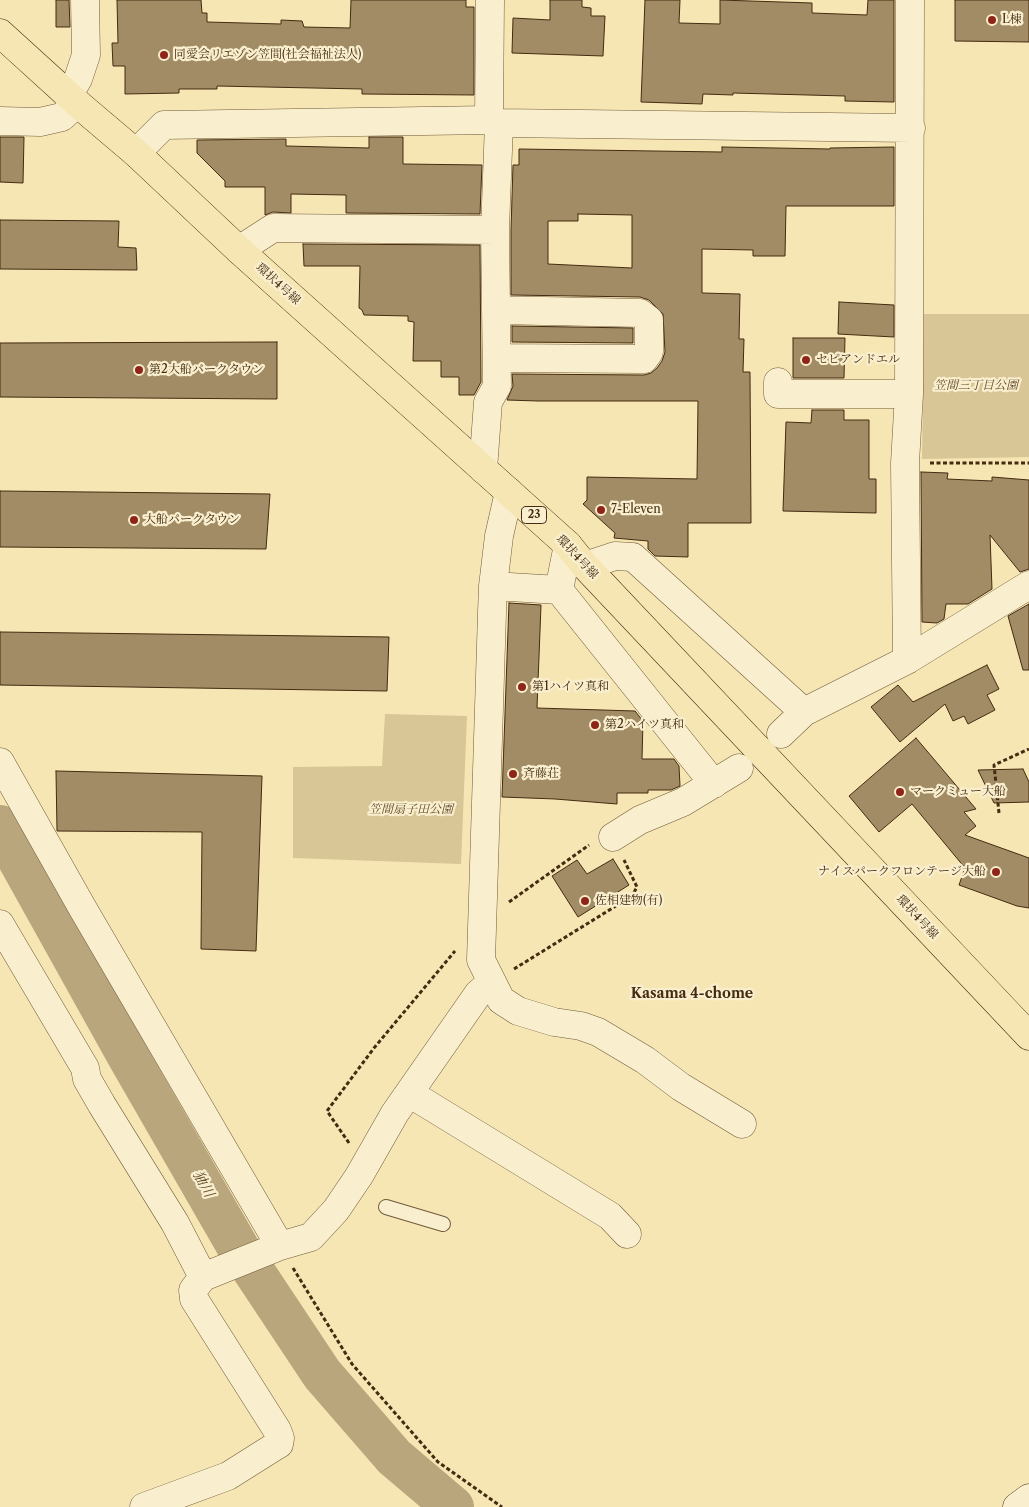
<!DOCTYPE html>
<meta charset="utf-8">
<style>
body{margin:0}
canvas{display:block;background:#f6e6b3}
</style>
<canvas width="1029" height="1507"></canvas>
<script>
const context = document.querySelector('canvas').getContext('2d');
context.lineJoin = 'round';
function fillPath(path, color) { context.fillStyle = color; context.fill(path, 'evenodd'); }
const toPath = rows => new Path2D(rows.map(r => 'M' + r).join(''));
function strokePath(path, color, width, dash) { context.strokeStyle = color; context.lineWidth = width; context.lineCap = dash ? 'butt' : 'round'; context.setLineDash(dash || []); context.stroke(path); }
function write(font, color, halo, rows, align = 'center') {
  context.font = font + ' "Libre Caslon Text","Noto Serif JP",serif'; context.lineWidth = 4.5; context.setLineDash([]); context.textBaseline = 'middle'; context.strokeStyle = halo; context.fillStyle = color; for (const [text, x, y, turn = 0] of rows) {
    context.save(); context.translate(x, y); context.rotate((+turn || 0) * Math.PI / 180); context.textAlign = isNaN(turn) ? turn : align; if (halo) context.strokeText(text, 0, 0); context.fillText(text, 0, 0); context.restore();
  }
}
fillPath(toPath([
 [924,314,1029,314,1029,457,922,459],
 [385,714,467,716,461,864,293,858,293,767,382,766]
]), '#d8c697');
strokePath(toPath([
 [0,826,128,1056,239,1249,322,1374,394,1457,453,1507]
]), '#b9a67c', 42);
const building = toPath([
 [56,0,69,0,70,27,56,27,56,0],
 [117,0,201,0,202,13,207,13,207,22,281,24,281,20,302,21,304,27,350,28,351,0,466,0,466,7,474,7,474,95,362,94,362,89,217,86,217,89,179,89,179,93,125,94,125,66,113,66,112,43,118,43,117,0],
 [550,0,582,0,582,7,591,8,591,16,605,16,603,56,512,53,513,18,550,20,550,0],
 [645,0,680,0,679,23,720,24,720,0,812,3,812,13,867,15,868,0,894,0,894,102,845,101,845,96,733,93,733,95,703,94,702,104,641,102,645,0],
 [955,0,1029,0,1029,42,955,41,955,0],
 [0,137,24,137,23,183,0,182,0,137],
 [369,137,403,137,403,164,482,165,480,214,346,213,346,195,291,194,291,213,273,212,265,215,265,187,225,187,225,181,197,153,197,140,286,139,286,146,369,148,369,137],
 [722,147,830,149,830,148,894,147,894,206,786,206,785,256,753,256,753,250,702,249,702,293,740,294,739,339,744,339,743,372,750,372,751,523,688,523,688,557,655,556,648,549,648,541,614,538,615,533,583,504,587,500,587,477,697,479,698,401,538,401,507,400,513,386,512,374,644,375,651,373,657,368,662,361,665,352,663,314,649,300,640,297,511,295,511,230,513,165,519,165,519,149,722,152,722,147],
 [578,214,632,215,632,268,548,264,548,221,578,221,578,214],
 [0,220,119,221,118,247,136,248,137,270,0,269,0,220],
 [303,244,480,245,481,382,474,395,459,395,459,377,441,377,441,361,413,361,414,322,408,321,408,316,364,315,362,310,359,308,360,266,304,266,303,244],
 [839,302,894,305,894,337,838,334,839,302],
 [512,326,633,328,633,343,512,342,512,326],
 [793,338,845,338,844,378,793,378,793,338],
 [277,342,277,399,0,397,0,343,277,342],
 [812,410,844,410,844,420,869,420,869,479,876,479,876,513,783,511,786,422,811,423,812,410],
 [921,472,948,473,947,479,992,481,992,477,1029,480,1029,569,1020,572,990,535,992,589,968,604,946,604,944,619,937,623,922,622,921,472],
 [0,491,270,494,266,549,0,547,0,491],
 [509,603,541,605,537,708,635,711,643,721,642,759,674,759,679,766,680,786,671,790,648,790,648,793,617,793,617,804,555,799,502,797,509,603],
 [1029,604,1029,670,1023,670,1008,616,1029,604],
 [0,632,389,637,387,691,0,685,0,632],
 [987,665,999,689,987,695,995,710,968,724,964,716,953,721,945,704,900,742,871,707,898,685,913,702,987,665],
 [916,738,976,809,964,812,976,826,965,835,1029,858,1029,908,1017,906,959,885,965,868,912,804,879,832,849,796,916,738],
 [1023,769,1029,782,1029,802,994,803,978,770,1023,769],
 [56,771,262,776,256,951,201,949,202,832,57,831,56,771],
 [613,859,629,885,578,917,552,876,577,860,587,874,613,859]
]);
fillPath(building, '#a18c65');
strokePath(building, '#442b11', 1);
const lane = toPath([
 [386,1207,443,1224]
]);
const street = toPath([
 [68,96,78,79,86,55,85,0],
 [489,120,490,0],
 [0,121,40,122,62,117,77,103],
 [136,153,164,125,489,120,499,123,911,128],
 [239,250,273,228,495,230],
 [496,310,640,313,649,320,649,352,644,359,497,358],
 [778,382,778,394,909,394],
 [483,469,488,402,497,386,495,230,499,123],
 [568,545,559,590,714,784],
 [585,566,615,556,633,557,804,712],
 [493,586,559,590],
 [907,660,905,463,909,394,910,0],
 [781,734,804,712,907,660,1029,585],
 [0,762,83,909,280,1246],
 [613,837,640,820,683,802,739,768],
 [0,924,85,1068,87,1079,102,1105,175,1223,203,1277],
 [492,982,501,1000,518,1011,554,1022,581,1026,598,1032,645,1060,681,1087,742,1124],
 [409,1093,610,1216,627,1234],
 [144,1507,228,1476,274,1447,279,1444,280,1438,277,1430,194,1299,193,1290,203,1277,280,1246,311,1237,336,1210,359,1176,395,1113,478,994,492,982,481,960,492,613,493,586,499,536,509,492]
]);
const secondary = toPath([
 [1017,1507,1029,1498]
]);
const primary = toPath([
 [0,33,77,103,136,153,239,250,568,545,585,566,1029,1036]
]);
strokePath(lane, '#705a3a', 16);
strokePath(street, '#705a3a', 29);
strokePath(secondary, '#442b11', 29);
strokePath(primary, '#442b11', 29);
strokePath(toPath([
 [930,463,1029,463],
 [999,813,994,765,1029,749],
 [509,902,589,845],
 [514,969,632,896,637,887,624,860],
 [349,1143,327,1111,374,1048,455,951],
 [293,1268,352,1364,438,1462,502,1507]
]), '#442b11', 3, [4, 2.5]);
strokePath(lane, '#f9efce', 14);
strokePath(street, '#f9efce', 28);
strokePath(secondary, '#f9efce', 28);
strokePath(primary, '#f6e6b3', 28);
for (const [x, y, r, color] of [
 [992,20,5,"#8f2418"],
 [164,55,5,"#8f2418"],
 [806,360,5,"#8f2418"],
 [139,370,5,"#8f2418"],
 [601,510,5,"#8f2418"],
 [134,520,5,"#8f2418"],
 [522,687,5,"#8f2418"],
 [595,725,5,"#8f2418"],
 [513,774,5,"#8f2418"],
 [900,792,5,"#8f2418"],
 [996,872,5,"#8f2418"],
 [585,901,5,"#8f2418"]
]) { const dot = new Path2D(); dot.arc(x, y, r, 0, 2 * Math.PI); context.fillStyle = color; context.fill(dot); strokePath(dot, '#f9efce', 2); }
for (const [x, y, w] of [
 [534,515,25]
]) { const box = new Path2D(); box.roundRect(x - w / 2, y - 8.5, w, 17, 4); context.fillStyle = '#f9efce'; context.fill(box); strokePath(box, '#442b11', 1); }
write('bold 11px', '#442b11', null, [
 ["23",534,515]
]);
write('12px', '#442b11', '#f9efce', [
 ["L棟",1002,20],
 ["同愛会リエゾン笠間(社会福祉法人)",174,55],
 ["セピアンドエル",816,360],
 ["第2大船パークタウン",149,370],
 ["7-Eleven",611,510],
 ["大船パークタウン",144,520],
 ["第1ハイツ真和",532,687],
 ["第2ハイツ真和",605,725],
 ["斉藤荘",523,774],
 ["マークミュー大船",910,792],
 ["ナイスパークフロンテージ大船",986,872,"right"],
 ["佐相建物(有)",595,901]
], 'left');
write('12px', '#442b11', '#f9efce', [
 ["環状4号線",278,284,42],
 ["環状4号線",577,557,47],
 ["環状4号線",917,917,47]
]);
write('italic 12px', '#624a2c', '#f9efce', [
 ["笠間三丁目公園",976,386],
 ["笠間扇子田公園",411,810]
]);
write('bold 14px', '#442b11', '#f9efce', [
 ["Kasama 4-chome",692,994]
]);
write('italic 14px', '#675031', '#f9efce', [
 ["㹨川",203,1184,61]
]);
</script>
